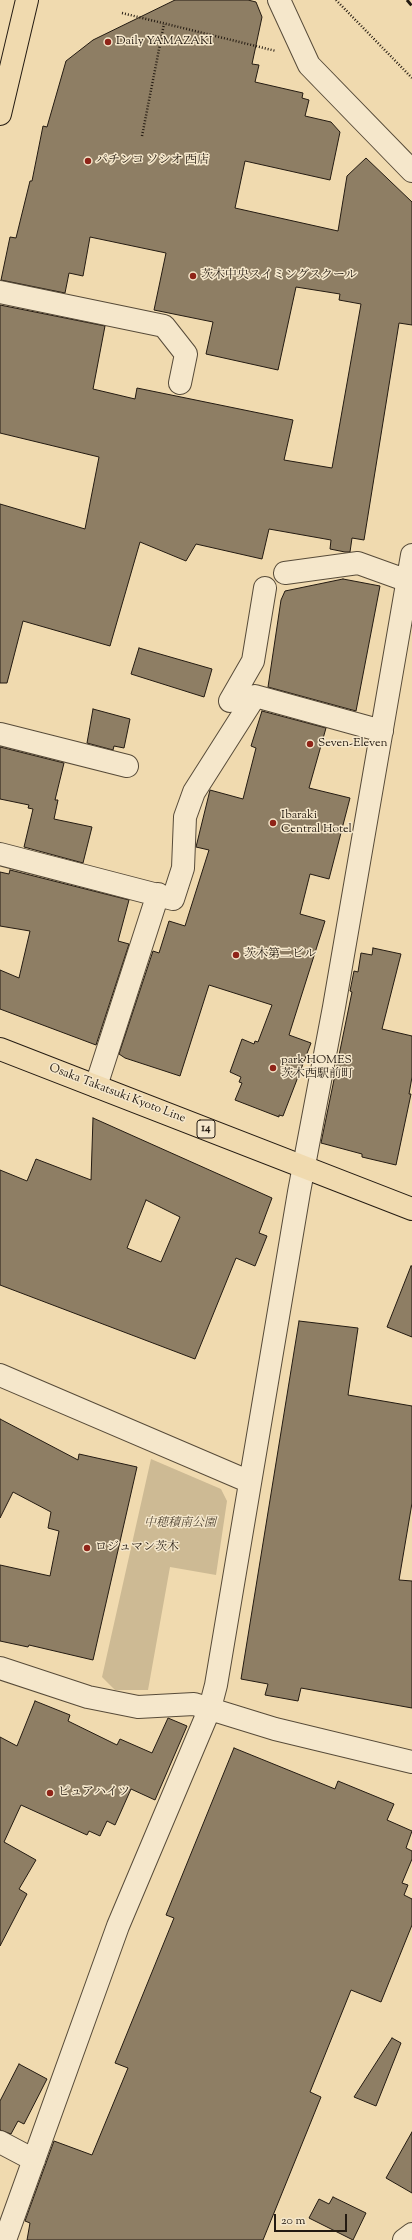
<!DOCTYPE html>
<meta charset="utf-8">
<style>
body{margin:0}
#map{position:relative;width:412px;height:2240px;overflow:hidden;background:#f0daaf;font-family:"Sorts Mill Goudy",serif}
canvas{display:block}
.scale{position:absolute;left:274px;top:2214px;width:73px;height:18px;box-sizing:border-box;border:2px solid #241b12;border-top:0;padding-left:5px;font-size:12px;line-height:14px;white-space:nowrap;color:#241b12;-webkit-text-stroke:3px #f5e7cb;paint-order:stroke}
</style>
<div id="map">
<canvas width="412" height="2240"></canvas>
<div class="scale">20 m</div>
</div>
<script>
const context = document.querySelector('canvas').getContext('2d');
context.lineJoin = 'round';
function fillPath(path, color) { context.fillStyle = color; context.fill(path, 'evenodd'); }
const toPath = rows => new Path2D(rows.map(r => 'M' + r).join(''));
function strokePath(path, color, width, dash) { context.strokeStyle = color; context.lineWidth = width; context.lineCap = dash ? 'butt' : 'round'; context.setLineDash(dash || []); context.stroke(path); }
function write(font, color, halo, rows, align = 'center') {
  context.font = font + ' "Sorts Mill Goudy","Noto Serif JP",serif'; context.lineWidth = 3; context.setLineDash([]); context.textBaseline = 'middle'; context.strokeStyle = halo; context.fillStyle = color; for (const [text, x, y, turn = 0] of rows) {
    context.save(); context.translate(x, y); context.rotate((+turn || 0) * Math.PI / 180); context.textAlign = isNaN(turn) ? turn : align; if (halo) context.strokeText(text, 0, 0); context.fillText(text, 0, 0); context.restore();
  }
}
fillPath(toPath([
 [151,1459,221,1489,227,1501,216,1575,170,1567,148,1690,115,1690,102,1677]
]), '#cdba94');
const building = toPath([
 [175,0,248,0,256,2,262,17,252,64,259,65,255,82,303,93,302,98,309,100,305,116,331,122,340,132,330,180,245,161,235,208,338,231,347,176,366,158,412,202,412,325,399,323,364,540,352,538,350,552,345,552,330,549,331,540,269,529,262,559,196,544,186,561,140,542,110,646,23,621,7,683,0,683,0,504,85,529,99,457,0,433,0,305,105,326,93,389,135,399,137,388,293,420,284,460,332,468,361,304,339,300,340,294,296,287,278,370,206,354,213,322,154,310,166,253,90,237,83,276,69,273,65,293,1,280,10,237,16,238,30,181,32,181,43,126,47,127,66,61,93,40,175,0],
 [343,579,380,586,356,711,268,687,281,600,285,591,343,579],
 [139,648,212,669,204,697,131,674,139,648],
 [93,709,130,719,124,748,114,746,113,750,87,743,93,709],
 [262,711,326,728,309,788,350,798,329,879,310,874,300,914,325,921,289,1035,311,1043,283,1116,279,1115,279,1117,235,1100,242,1083,239,1082,241,1077,230,1072,242,1039,254,1044,255,1041,258,1042,272,1005,209,985,180,1076,125,1058,119,1054,153,951,159,953,169,921,185,926,209,850,196,847,210,790,243,799,256,748,251,746,262,711],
 [0,747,64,763,55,800,58,800,54,819,92,827,83,863,24,847,33,809,28,808,29,805,0,799,0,747],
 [10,870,129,900,118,941,129,944,96,1045,0,1009,0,970,19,978,30,931,0,926,0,872,9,874,10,870],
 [373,948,401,954,382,1029,412,1036,412,1077,409,1094,411,1094,396,1165,362,1157,362,1154,321,1143,352,992,350,991,354,971,358,972,361,953,372,955,373,948],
 [93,1118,272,1198,259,1233,267,1236,255,1266,236,1258,195,1359,0,1285,0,1170,27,1181,36,1159,91,1180,93,1118],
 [146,1200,180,1217,161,1262,127,1248,146,1200],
 [411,1266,412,1266,412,1337,387,1327,411,1266],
 [299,1321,358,1328,348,1395,412,1406,412,1503,399,1580,412,1581,412,1708,301,1688,298,1701,265,1695,268,1684,241,1679,299,1321],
 [0,1419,78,1460,79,1454,137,1467,93,1660,29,1645,28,1647,0,1641,0,1565,50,1576,59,1531,48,1528,51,1512,13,1492,0,1518,0,1419],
 [35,1701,70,1715,68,1721,117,1745,120,1739,152,1753,168,1718,187,1726,155,1800,131,1789,115,1825,107,1821,100,1836,89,1831,87,1835,21,1805,4,1842,36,1860,19,1889,27,1894,0,1946,0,1737,17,1746,35,1701],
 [234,1748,335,1789,338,1781,394,1804,387,1820,412,1831,406,1848,412,1851,412,1859,402,1883,408,1885,404,1895,412,1899,412,1925,381,2002,351,1990,310,2092,321,2097,263,2240,27,2240,30,2223,25,2221,54,2141,92,2155,128,2068,115,2063,174,1918,166,1915,234,1748],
 [392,2038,401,2043,376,2106,354,2097,392,2038],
 [19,2064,47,2079,24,2124,18,2121,11,2134,0,2130,0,2101,19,2064],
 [412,2132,412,2193,386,2178,412,2132],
 [333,2197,366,2213,353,2240,309,2218,319,2199,329,2204,333,2197]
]);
fillPath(building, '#8e7e64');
strokePath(building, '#241b12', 1);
const minor = toPath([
 [279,0,309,65,412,171],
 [0,292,164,326,186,354,180,383],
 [285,573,358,563,408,581],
 [230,701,253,661,265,588],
 [0,734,127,766],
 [0,854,173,899,183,868,185,817,194,792,255,696,382,731],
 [96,1086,158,894],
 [0,1375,250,1482],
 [0,1668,88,1697,138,1707,194,1704,275,1729,412,1762],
 [0,2142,34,2160],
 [5,2240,118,1926,210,1708,216,1685,299,1192,334,1007,412,555],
 [404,2240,412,2234]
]);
const major = toPath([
 [0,114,27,0],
 [0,1049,412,1209]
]);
strokePath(minor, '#574b39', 24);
strokePath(major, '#241b12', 24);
strokePath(toPath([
 [336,0,412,78],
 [122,13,276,51],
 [142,136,164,24]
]), '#241b12', 2.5, [1, 2]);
strokePath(minor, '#f5e7cb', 22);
strokePath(major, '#f0daaf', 22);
strokePath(toPath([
 [407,0,412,6]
]), '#241b12', 3, [7, 7]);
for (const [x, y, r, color] of [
 [108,42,4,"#8f2418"],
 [88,161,4,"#8f2418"],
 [193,276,4,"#8f2418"],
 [310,744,4,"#8f2418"],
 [273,823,4,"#8f2418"],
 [236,955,4,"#8f2418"],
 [273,1068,4,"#8f2418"],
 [87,1548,4,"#8f2418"],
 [50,1793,4,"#8f2418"]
]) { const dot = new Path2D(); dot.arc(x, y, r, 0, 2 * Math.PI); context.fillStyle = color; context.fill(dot); strokePath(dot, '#f5e7cb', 1.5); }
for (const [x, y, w] of [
 [206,1129,18]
]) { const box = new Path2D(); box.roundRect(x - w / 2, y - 9, w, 18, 3); context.fillStyle = '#f5e7cb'; context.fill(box); strokePath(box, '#241b12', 1); }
write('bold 11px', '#241b12', null, [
 ["14",206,1129]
]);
write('12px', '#241b12', '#f5e7cb', [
 ["Daily YAMAZAKI",116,42],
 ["パチンコ ソシオ 西店",96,161],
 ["茨木中央スイミングスクール",201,276],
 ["Seven-Eleven",318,744],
 ["Ibaraki",281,816],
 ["Central Hotel",281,830],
 ["茨木第二ビル",244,955],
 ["park HOMES",281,1061],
 ["茨木西駅前町",281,1075],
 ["ロジュマン茨木",95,1548],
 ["ピュアハイツ",58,1793]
], 'left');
write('12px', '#241b12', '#f5e7cb', [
 ["Osaka Takatsuki Kyoto Line",117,1094,21]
]);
write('italic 12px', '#574b39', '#f5e7cb', [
 ["中穂積南公園",180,1524]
]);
</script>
